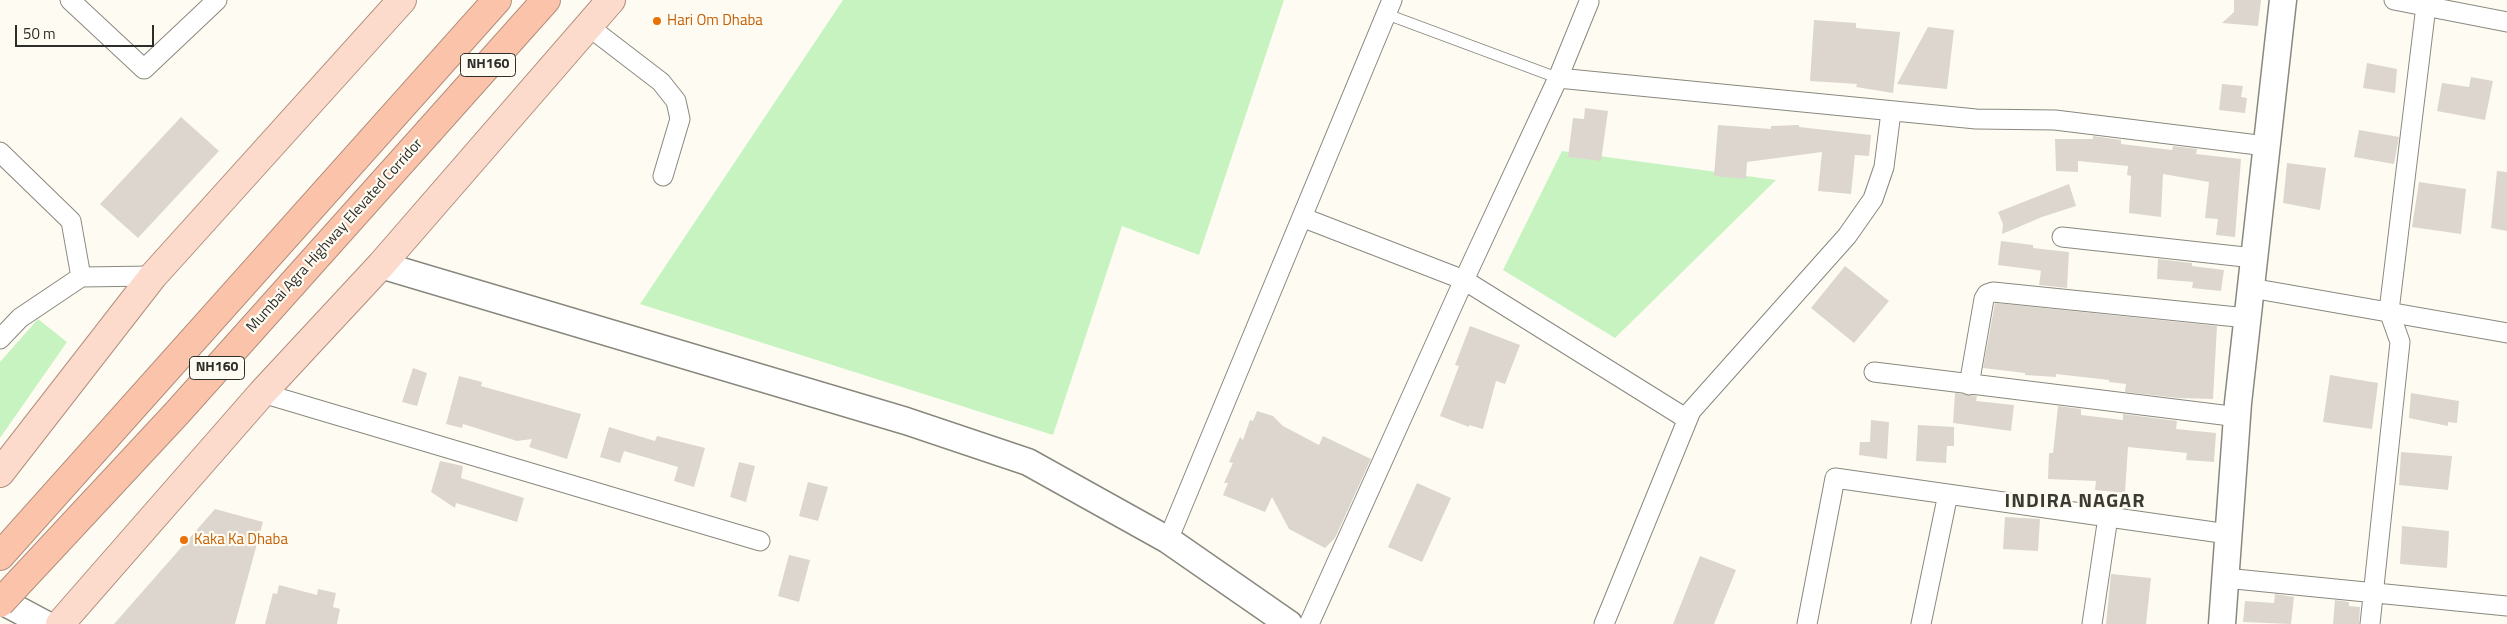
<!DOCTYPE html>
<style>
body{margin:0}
#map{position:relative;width:2507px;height:624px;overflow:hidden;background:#fefcf2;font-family:"Titillium Web",sans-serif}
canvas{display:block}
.scale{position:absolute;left:15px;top:25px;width:139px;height:22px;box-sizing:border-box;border:2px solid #2d2d29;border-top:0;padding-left:6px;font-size:15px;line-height:18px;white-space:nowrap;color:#2d2d29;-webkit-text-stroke:4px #fefcf2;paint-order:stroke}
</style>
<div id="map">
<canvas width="2507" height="624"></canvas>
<div class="scale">50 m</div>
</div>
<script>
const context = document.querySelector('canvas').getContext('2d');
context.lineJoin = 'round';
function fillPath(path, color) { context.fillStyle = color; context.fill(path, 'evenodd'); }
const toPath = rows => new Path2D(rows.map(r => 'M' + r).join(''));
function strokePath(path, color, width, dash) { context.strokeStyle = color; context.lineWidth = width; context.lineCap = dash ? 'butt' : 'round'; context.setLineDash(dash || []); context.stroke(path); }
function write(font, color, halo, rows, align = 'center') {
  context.font = font + ' "Titillium Web",sans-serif'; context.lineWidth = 4.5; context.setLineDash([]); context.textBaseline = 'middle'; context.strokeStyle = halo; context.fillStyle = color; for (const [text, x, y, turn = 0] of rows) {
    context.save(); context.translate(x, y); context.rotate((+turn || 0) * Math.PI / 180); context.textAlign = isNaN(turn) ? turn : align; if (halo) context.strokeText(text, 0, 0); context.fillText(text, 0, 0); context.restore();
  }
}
fillPath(toPath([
 [843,0,1284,0,1199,255,1122,226,1053,435,640,304],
 [1562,151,1776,180,1615,338,1503,270],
 [38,319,67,342,0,438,0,362]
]), '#c7f3c1');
fillPath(toPath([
 [2234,0,2261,0,2258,26,2222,23,2234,12],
 [1814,20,1856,23,1856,28,1900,32,1893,93,1856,87,1857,84,1810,81],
 [1928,27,1954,30,1947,89,1897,84],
 [2367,63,2397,69,2395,93,2363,88],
 [2471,77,2493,81,2485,120,2437,111,2442,83,2469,87],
 [2222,84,2243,86,2241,97,2247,98,2245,113,2219,110],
 [1585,108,1608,111,1601,161,1568,157,1573,118,1584,119],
 [181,117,219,151,138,238,100,204],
 [1718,125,1771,129,1771,126,1799,125,1799,127,1871,135,1869,156,1855,155,1851,194,1818,191,1822,152,1747,162,1746,179,1714,176],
 [2359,130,2399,137,2394,164,2354,157],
 [2093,136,2121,140,2121,144,2172,150,2173,146,2197,149,2196,154,2241,159,2235,237,2216,235,2218,219,2205,218,2209,182,2163,174,2161,217,2129,213,2131,176,2127,175,2128,166,2078,161,2078,172,2056,171,2055,139,2093,139],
 [2287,163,2326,168,2320,210,2283,203],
 [2497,171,2507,172,2507,231,2491,228],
 [2419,182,2466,189,2461,234,2412,227],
 [2069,184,2076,206,2042,217,2002,234,2003,224,1998,212],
 [2001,241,2033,245,2033,248,2069,252,2067,288,2039,285,2041,271,2037,270,1998,265],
 [2158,259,2192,263,2192,266,2224,270,2221,291,2192,288,2193,282,2157,279],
 [1845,266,1889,301,1854,343,1811,308],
 [1995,303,2217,326,2213,399,2178,398,2125,392,2126,384,2109,382,2109,380,2056,374,2056,377,2025,375,2025,373,1983,368],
 [1470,326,1520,345,1505,384,1496,381,1483,429,1469,425,1469,427,1440,416,1459,366,1455,365],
 [413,368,427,373,417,406,402,402],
 [2330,375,2378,383,2372,429,2323,422],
 [459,376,482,382,481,386,581,414,567,459,529,447,532,439,517,441,463,424,462,428,446,424],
 [1955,393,1977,396,1976,401,2014,405,2011,431,1953,423],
 [2411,393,2459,401,2457,423,2448,422,2448,426,2409,418],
 [2058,406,2081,409,2081,415,2123,420,2123,414,2177,421,2176,429,2216,433,2214,462,2186,460,2187,453,2128,447,2125,493,2095,490,2096,481,2048,479,2049,453,2053,453],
 [1257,411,1273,416,1283,426,1319,445,1323,436,1371,459,1335,538,1325,548,1289,529,1272,497,1265,512,1223,495,1228,483,1224,483,1233,463,1229,462,1240,437,1243,440,1250,420,1253,421],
 [1871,420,1889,422,1887,459,1859,455,1860,442,1870,442],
 [1918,425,1954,427,1954,446,1947,446,1946,463,1916,461],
 [609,427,655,441,657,436,705,448,694,487,674,481,678,467,624,451,620,463,600,457],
 [2401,452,2452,456,2448,490,2399,485],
 [440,461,463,466,461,478,524,498,517,522,456,503,455,508,431,492],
 [739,462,755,466,746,502,730,497],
 [808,482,828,487,818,521,799,516],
 [1417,483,1451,498,1422,562,1388,547],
 [215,509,263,522,235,624,114,624],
 [2005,517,2040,519,2038,551,2003,549],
 [2402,526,2449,531,2447,568,2400,564],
 [789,555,810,560,799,602,778,596],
 [1700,556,1736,570,1714,624,1673,624],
 [2111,574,2151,578,2146,624,2106,624],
 [279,585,317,595,318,589,336,593,333,607,340,609,337,624,265,624,273,593,277,594],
 [2275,594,2294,597,2291,624,2243,622,2245,601,2274,603],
 [2335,600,2349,602,2349,606,2360,607,2359,624,2333,624]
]), '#ddd6ce');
const lane = toPath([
 [1386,14,1558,78]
]);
const street = toPath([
 [70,0,144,69,217,0],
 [2394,0,2507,22],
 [588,26,661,82,676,101,680,119,663,176],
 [1558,78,1589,2],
 [0,152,71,221,81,277],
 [1304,218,1464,280,1687,419],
 [2062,237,2254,258],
 [2251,288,2507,333],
 [0,339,20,318,81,277,153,276],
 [1874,372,2239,417],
 [1969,385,1984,299,1987,294,1993,292,2247,318],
 [262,393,760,541],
 [1168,540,1392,0],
 [2225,578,2507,606],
 [1309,624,1464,280,1558,78,1976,119,2055,120,2266,146],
 [1604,624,1691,411,1847,236,1873,199,1884,167,1891,112],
 [1807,624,1835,478,2228,534],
 [1921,624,1948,494],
 [2092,624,2108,517],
 [2370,624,2400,342,2389,311,2426,6]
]);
const secondary = toPath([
 [381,265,906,421,1028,462,1168,540,1289,624],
 [0,600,45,624],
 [2222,624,2238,403,2283,0]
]);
const primary = toPath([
 [0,473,153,276,402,0],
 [60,624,262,393,381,265,611,0]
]);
const highway = toPath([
 [430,130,546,0],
 [0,556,497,0]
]);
strokePath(lane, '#89887f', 12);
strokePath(street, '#89887f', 21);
strokePath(secondary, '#89887f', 29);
strokePath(primary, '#b28e7d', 30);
strokePath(highway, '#b28e7d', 30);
strokePath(lane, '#fff', 10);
strokePath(street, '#fff', 19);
strokePath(secondary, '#fff', 26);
strokePath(primary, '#fcdbcc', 28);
strokePath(highway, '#fac3aa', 28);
const highwayBridge = toPath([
 [0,603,177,413,430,130]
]);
strokePath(highwayBridge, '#b28e7d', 30, []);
strokePath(highwayBridge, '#fac3aa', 28);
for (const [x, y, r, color] of [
 [657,21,5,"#e8710a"],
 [184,540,5,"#e8710a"]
]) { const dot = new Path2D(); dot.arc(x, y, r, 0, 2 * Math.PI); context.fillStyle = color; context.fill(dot); strokePath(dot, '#fefcf2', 2); }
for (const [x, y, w] of [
 [488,65,55],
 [217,368,55]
]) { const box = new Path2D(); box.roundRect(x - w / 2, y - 11.5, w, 23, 4); context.fillStyle = '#fefcf2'; context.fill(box); strokePath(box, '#2d2d29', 1); }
write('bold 14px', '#2d2d29', null, [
 ["NH160",488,65],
 ["NH160",217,368]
]);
write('15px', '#c56008', '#fefcf2', [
 ["Hari Om Dhaba",667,21],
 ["Kaka Ka Dhaba",194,540]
], 'left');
write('15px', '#2d2d29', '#fefcf2', [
 ["Mumbai Agra Highway Elevated Corridor",335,236,-48]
]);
context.letterSpacing = '1px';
write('bold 20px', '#3c3b33', '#fefcf2', [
 ["INDIRA NAGAR",2075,502]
]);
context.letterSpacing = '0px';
</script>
